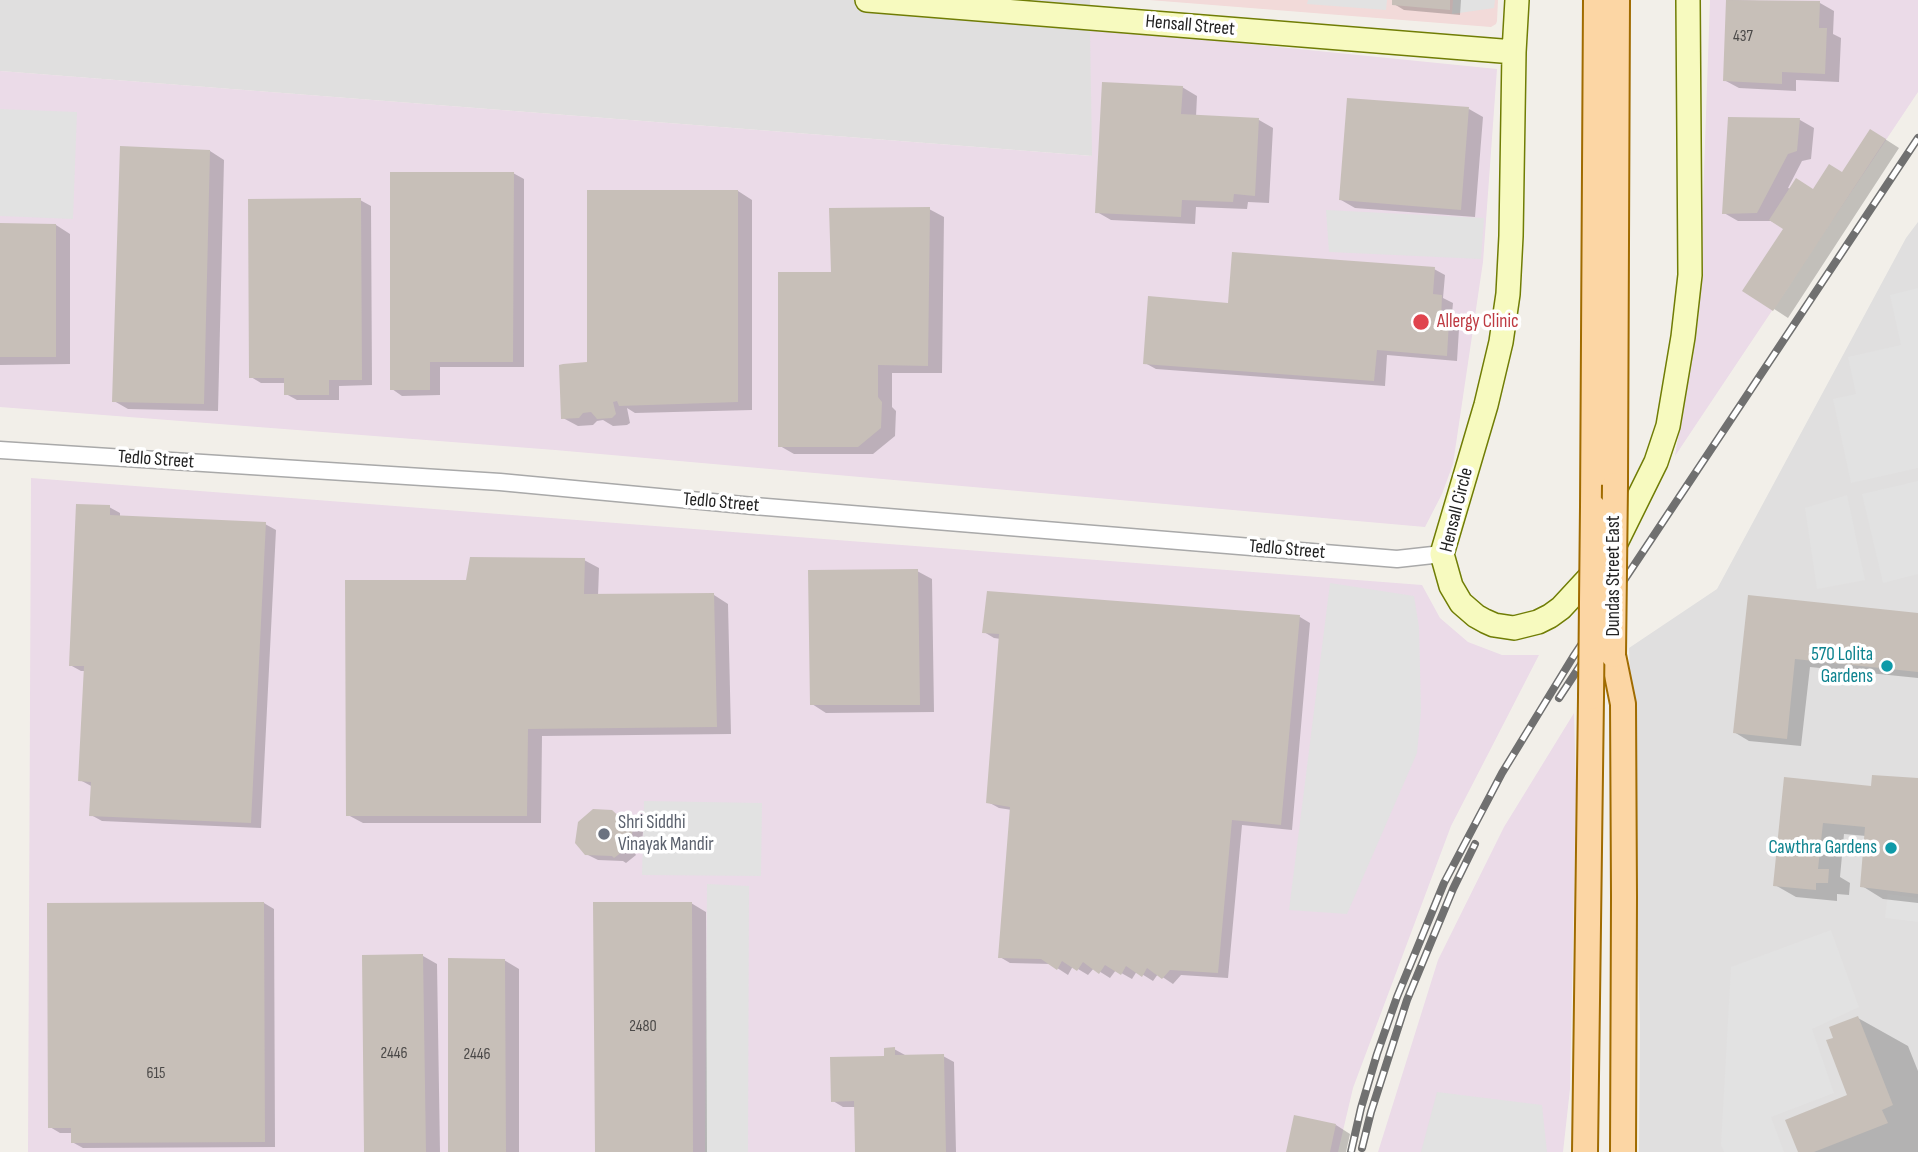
<!DOCTYPE html>
<style>
body{margin:0}
canvas{display:block;background:#f2efe9}
</style>
<canvas width="1918" height="1152"></canvas>
<script>
const context = document.querySelector('canvas').getContext('2d');
context.lineJoin = 'round';
function fillPath(path, color) { context.fillStyle = color; context.fill(path, 'evenodd'); }
const toPath = rows => new Path2D(rows.map(r => 'M' + r).join(''));
function strokePath(path, color, width, dash) { context.strokeStyle = color; context.lineWidth = width; context.lineCap = dash ? 'butt' : 'round'; context.setLineDash(dash || []); context.stroke(path); }
function write(font, color, halo, rows, align = 'center') {
  context.font = font + ' "Sofia Sans Condensed",sans-serif'; context.lineWidth = 7; context.setLineDash([]); context.textBaseline = 'middle'; context.strokeStyle = halo; context.fillStyle = color; for (const [text, x, y, turn = 0] of rows) {
    context.save(); context.translate(x, y); context.rotate((+turn || 0) * Math.PI / 180); context.textAlign = isNaN(turn) ? turn : align; if (halo) context.strokeText(text, 0, 0); context.fillText(text, 0, 0); context.restore();
  }
}
fillPath(toPath([
 [0,0,1090,0,1093,156,0,71],
 [1918,222,1918,1152,1639,1152,1640,1027,1629,648,1717,589,1906,238]
]), '#e0dfdf');
fillPath(toPath([
 [1149,0,1498,0,1497,21,1496,24,1491,27]
]), '#f2dad9');
fillPath(toPath([
 [1710,0,1918,0,1918,92,1675,456,1699,315],
 [1090,28,1497,69,1483,262,1453,464,1442,494,1425,527,555,450,0,407,0,71,1092,156],
 [31,478,1422,585,1440,618,1468,642,1502,655,1539,655,1451,826,1353,1088,1338,1152,28,1152],
 [1574,713,1576,786,1570,1089,1563,1152,1378,1152,1438,960,1504,827]
]), '#ebdbe8');
fillPath(toPath([
 [1308,0,1387,0,1386,10,1307,4],
 [1453,0,1495,0,1494,8,1452,14],
 [0,109,77,112,73,219,0,216],
 [1326,210,1484,218,1481,259,1329,252],
 [1918,288,1918,468,1851,483,1833,399,1856,394,1848,357,1901,345,1890,295],
 [1918,481,1918,574,1883,583,1862,494],
 [1847,495,1865,580,1817,589,1805,508],
 [1330,583,1414,596,1419,627,1421,711,1417,753,1347,914,1289,910],
 [644,801,762,803,761,876,642,875],
 [707,884,749,886,748,1152,705,1152],
 [1888,894,1918,898,1918,922,1885,918],
 [1831,930,1859,1007,1812,1029,1834,1093,1771,1117,1784,1152,1724,1152,1721,1145,1731,967],
 [1437,1092,1542,1105,1547,1152,1421,1152]
]), '#e2e2e2');
fillPath(toPath([
 [1394,0,1461,0,1460,15,1404,10,1394,4],
 [1728,0,1820,3,1834,11,1833,34,1841,38,1839,82,1796,80,1796,91,1739,88,1724,80],
 [1182,87,1197,96,1196,117,1259,120,1273,128,1269,203,1248,202,1247,209,1196,207,1195,224,1111,220,1097,212],
 [1469,109,1483,117,1475,217,1355,208,1341,200],
 [1729,119,1800,120,1814,128,1811,159,1802,161,1788,188,1791,189,1813,191,1843,174,1885,139,1899,148,1788,318,1745,290,1785,228,1771,221,1738,221,1724,213],
 [210,151,224,160,218,411,128,409,114,401],
 [513,173,524,179,524,367,440,367,440,395,402,396,392,389],
 [738,191,752,200,752,410,635,413,627,408,630,423,627,425,613,426,603,420,597,421,593,425,578,426,563,418,589,364,589,192],
 [360,200,371,206,372,385,339,386,339,400,297,400,286,394,286,383,261,383,251,377],
 [929,209,944,217,942,373,892,373,892,407,896,411,895,436,873,454,794,454,780,446,833,274],
 [0,225,56,225,70,234,70,364,0,365],
 [1434,269,1445,275,1443,298,1453,303,1451,324,1459,329,1457,361,1387,355,1385,386,1156,369,1145,363,1230,304],
 [109,507,120,513,120,518,265,524,276,530,261,828,102,821,91,815,93,787,80,780,85,671,81,671,70,665],
 [584,560,599,568,598,596,714,595,728,604,731,734,542,736,541,823,363,823,348,815,467,582],
 [917,571,932,579,934,712,826,713,812,704],
 [1749,597,1918,614,1918,678,1810,667,1801,746,1749,741,1734,732],
 [1300,617,1310,623,1292,830,1242,825,1228,978,1181,975,1173,984,1158,974,1153,981,1137,971,1132,979,1116,970,1110,978,1094,968,1088,975,1073,966,1068,975,1051,964,1010,963,1000,957,1012,810,999,808,988,802,1001,639,994,638,984,632],
 [1786,779,1872,788,1918,780,1918,903,1883,899,1862,886,1866,836,1844,834,1840,877,1850,883,1849,895,1837,894,1837,901,1796,897,1775,885],
 [612,812,643,832,641,850,633,850,636,855,626,863,623,861,598,860,586,854],
 [264,903,274,909,275,1147,83,1148,72,1142,72,1133,60,1133,50,1127],
 [691,903,706,912,707,1152,597,1152],
 [423,956,437,964,440,1152,366,1152],
 [504,960,519,969,519,1152,450,1152],
 [1858,1018,1908,1046,1918,1071,1918,1152,1799,1152,1849,1096,1835,1039],
 [894,1049,905,1055,943,1056,954,1062,956,1152,856,1152,856,1107,843,1107,833,1101],
 [1336,1125,1350,1134,1346,1152,1288,1152]
]), '#0003');
fillPath(toPath([
 [1392,0,1450,0,1450,10,1392,5],
 [1726,0,1820,1,1819,28,1827,28,1825,74,1782,72,1782,84,1723,81],
 [1102,82,1183,86,1181,114,1259,118,1255,196,1234,194,1233,202,1182,200,1181,217,1095,213],
 [1347,98,1469,107,1461,210,1339,200],
 [1728,117,1800,118,1797,151,1788,154,1757,213,1722,214],
 [1870,129,1886,139,1773,311,1742,291,1783,229,1769,220,1796,178,1813,189,1829,164,1842,172],
 [120,146,210,150,204,404,112,402],
 [390,172,514,172,513,362,430,362,430,390,390,390],
 [587,190,738,190,738,402,619,406,617,401,613,402,616,414,612,418,597,419,591,412,583,413,579,418,561,419,559,365,563,364,587,362],
 [361,198,362,380,329,380,329,395,284,395,284,378,249,378,248,199],
 [930,207,928,366,878,365,878,397,882,402,881,428,858,447,778,447,778,272,831,272,829,208],
 [0,223,56,224,56,357,0,357],
 [1232,252,1435,267,1433,294,1442,295,1441,321,1449,321,1447,356,1377,350,1374,381,1143,364,1148,296,1228,303],
 [76,504,110,505,110,515,266,522,251,823,89,816,91,782,78,781,84,666,69,666],
 [470,557,585,558,584,594,714,593,717,727,528,729,527,816,346,816,345,580,466,580],
 [918,569,920,705,810,705,808,570],
 [987,591,1300,615,1281,825,1232,820,1218,973,1170,970,1162,979,1147,968,1142,977,1126,966,1121,975,1105,965,1099,974,1083,962,1077,971,1062,961,1057,970,1041,959,998,958,1010,807,986,803,999,634,982,633],
 [1748,595,1918,613,1918,672,1795,659,1787,739,1733,733],
 [1872,775,1918,778,1918,894,1860,887,1865,827,1823,823,1818,869,1829,869,1828,883,1816,883,1816,890,1773,886,1784,777,1871,786],
 [593,809,612,810,626,823,633,825,631,845,624,845,626,849,614,858,612,856,585,855,575,843,578,822],
 [264,902,265,1142,71,1143,71,1128,48,1128,47,903],
 [593,902,692,902,693,1152,595,1152],
 [423,954,426,1152,364,1152,362,955],
 [448,958,505,959,506,1152,448,1152],
 [1858,1016,1893,1105,1882,1110,1888,1123,1814,1152,1798,1152,1785,1120,1847,1095,1826,1040,1833,1038,1829,1027],
 [895,1047,895,1055,944,1054,946,1152,855,1152,854,1101,831,1102,830,1057,884,1056,884,1048],
 [1294,1115,1336,1124,1330,1152,1286,1152]
]), '#c7bfb8');
const street = toPath([
 [0,450,500,482,754,506,1397,559,1442,554]
]);
const secondary = toPath([
 [867,0,1514,52],
 [1517,0,1514,52,1511,236,1508,294,1501,342,1486,405,1442,554,1451,586,1461,603,1476,616,1485,621,1494,625,1514,628,1538,622,1550,616,1561,608,1610,555,1656,462,1668,426,1683,337,1690,275,1688,0]
]);
const primary = toPath([
 [1615,485,1617,0],
 [1593,507,1596,0],
 [1613,655,1623,704,1624,897,1623,1152],
 [1585,1152,1591,697]
]);
strokePath(street, '#a9a9a9', 19);
strokePath(secondary, '#707d05', 26);
strokePath(primary, '#a06b00', 28);
strokePath(street, '#fff', 16);
strokePath(secondary, '#f7fabf', 23);
strokePath(primary, '#fcd6a4', 24);
const rail = toPath([
 [1559,698,1622,602],
 [1362,1148,1371,1112,1407,1000,1453,889,1475,844],
 [1351,1152,1361,1108,1377,1054,1397,997,1444,883,1502,773,1573,657,1918,138]
]);
strokePath(rail, '#707070', 8);
strokePath(rail, '#fff', 5, [16]);
const primaryBridge = toPath([
 [1613,655,1615,485],
 [1591,697,1593,507]
]);
strokePath(primaryBridge, '#a06b00', 28, []);
strokePath(primaryBridge, '#fcd6a4', 24);
for (const [x, y, r, color] of [
 [1421,322,9,"#e0444e"],
 [1887,666,7,"#0f9aa8"],
 [604,834,7,"#6b7280"],
 [1891,848,7,"#0f9aa8"]
]) { const dot = new Path2D(); dot.arc(x, y, r, 0, 2 * Math.PI); context.fillStyle = color; context.fill(dot); strokePath(dot, '#fff', 2.5); }
write('16px', '#4b4948', null, [
 ["437",1743,37],
 ["2480",643,1027],
 ["2446",394,1054],
 ["2446",477,1055],
 ["615",156,1074]
]);
write('19px', '#222', '#fff', [
 ["Hensall Street",1190,26,5],
 ["Tedlo Street",156,460,4],
 ["Tedlo Street",721,503,5],
 ["Hensall Circle",1457,510,-76],
 ["Tedlo Street",1287,550,5],
 ["Dundas Street East",1614,576,-90]
]);
write('19px', '#be3a42', '#fff', [
 ["Allergy Clinic",1437,322]
], 'left');
write('19px', '#0d838f', '#fff', [
 ["570 Lolita",1873,655],
 ["Gardens",1873,677],
 ["Cawthra Gardens",1877,848]
], 'right');
write('19px', '#5b616d', '#fff', [
 ["Shri Siddhi",618,823],
 ["Vinayak Mandir",618,845]
], 'left');
</script>
